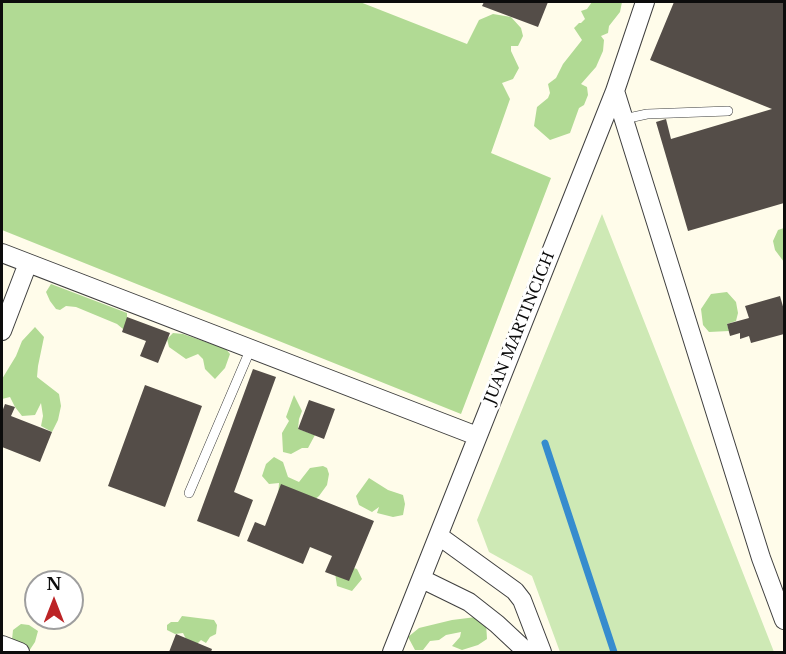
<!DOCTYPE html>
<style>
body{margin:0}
#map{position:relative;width:786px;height:654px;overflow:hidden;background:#fffcea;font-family:"Libre Baskerville",serif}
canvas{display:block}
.frame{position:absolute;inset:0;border:3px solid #0c0c0c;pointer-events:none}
.north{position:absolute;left:24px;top:570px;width:60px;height:60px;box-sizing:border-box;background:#fff;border:2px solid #9e9e9e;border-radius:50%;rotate:0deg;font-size:16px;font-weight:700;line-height:24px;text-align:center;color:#0c0c0c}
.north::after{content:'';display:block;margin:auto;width:21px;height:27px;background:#bc2426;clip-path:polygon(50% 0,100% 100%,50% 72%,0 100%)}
</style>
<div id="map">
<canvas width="786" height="654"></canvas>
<div class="frame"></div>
<div class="north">N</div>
</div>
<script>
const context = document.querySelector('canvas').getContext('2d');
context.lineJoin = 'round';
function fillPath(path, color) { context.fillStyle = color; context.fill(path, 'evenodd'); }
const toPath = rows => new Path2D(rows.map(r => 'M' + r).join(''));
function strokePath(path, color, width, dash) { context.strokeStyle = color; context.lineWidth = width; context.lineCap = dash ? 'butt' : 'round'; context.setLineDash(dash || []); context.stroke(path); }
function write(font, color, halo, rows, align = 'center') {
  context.font = font + ' "Libre Baskerville",serif'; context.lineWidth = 6; context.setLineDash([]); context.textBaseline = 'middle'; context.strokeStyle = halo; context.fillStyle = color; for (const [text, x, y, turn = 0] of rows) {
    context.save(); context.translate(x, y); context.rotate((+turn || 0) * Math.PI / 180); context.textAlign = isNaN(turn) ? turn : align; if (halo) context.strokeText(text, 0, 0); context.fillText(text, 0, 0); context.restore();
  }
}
fillPath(toPath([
 [602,214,774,652,560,652,532,576,489,552,477,520]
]), '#cee9b5');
fillPath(toPath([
 [2,2,360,2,467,44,479,20,493,14,511,17,521,28,523,36,518,46,511,46,511,51,519,68,513,79,502,83,510,99,491,153,551,178,461,414,2,230],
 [592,2,622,2,620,12,609,26,608,33,601,36,604,40,603,51,596,67,581,84,587,87,588,95,584,105,579,108,570,133,550,140,534,126,537,107,548,98,550,93,548,84,556,78,563,64,582,40,574,28,579,23,581,23,585,19,581,11,587,9],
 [784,228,784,262,775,250,773,241,778,230],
 [51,284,127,313,127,324,123,329,117,324,76,307,66,306,60,310,56,309,50,301,46,292],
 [727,292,736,302,738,313,736,321,727,324,729,331,709,332,703,325,701,309,711,294],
 [35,327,44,337,38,366,37,377,59,394,61,406,58,420,52,432,41,426,43,416,41,403,35,415,22,416,15,407,10,397,2,399,2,379,16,356,22,341],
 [173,333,183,334,226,349,230,354,225,368,215,379,205,369,203,359,198,354,186,359,169,347,167,339],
 [294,395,302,411,299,419,298,429,315,435,308,448,302,448,291,454,283,452,282,433,289,421,286,417],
 [274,457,283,462,288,477,299,482,310,468,323,466,327,468,329,474,327,485,319,496,309,504,278,498,279,483,269,484,262,476,266,464],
 [369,478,388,490,403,495,405,504,403,515,393,517,377,513,379,507,372,512,359,505,356,496],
 [344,565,357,569,362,579,352,591,337,586,335,573],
 [182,616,214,620,217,625,216,634,210,637,206,643,201,640,197,644,186,639,183,633,175,634,167,630,167,625,171,622,178,622],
 [476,617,486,623,487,639,478,645,462,650,452,646,460,637,461,632,446,635,439,640,430,641,423,650,415,650,408,637,419,628,452,620],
 [21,624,29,625,38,631,35,642,29,651,12,640,13,630]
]), '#b1da94');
strokePath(toPath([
 [545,443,614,652]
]), '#368cce', 7);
fillPath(toPath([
 [484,2,548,2,538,27,482,6],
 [674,2,784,2,784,203,688,231,656,122,666,119,671,139,772,109,650,60],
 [780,296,784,310,784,334,751,343,749,336,740,339,740,333,730,336,727,324,749,318,745,306],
 [127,317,170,333,158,363,140,356,146,341,122,332],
 [253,369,276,377,234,492,253,500,239,537,197,521],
 [145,385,202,406,165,507,108,486],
 [309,400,335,409,324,439,298,429],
 [5,404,15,407,11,416,52,432,40,462,2,447,2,412],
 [281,484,374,521,349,581,325,572,332,556,310,547,303,564,247,541,255,522,265,526],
 [176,634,212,649,211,652,169,652]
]), '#544d48');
const service = toPath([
 [624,119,647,114,728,111],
 [189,493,251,348]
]);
const minor = toPath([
 [615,91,761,558,784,620],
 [2,253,477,436],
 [2,331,28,263],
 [439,536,515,591,522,600,542,652],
 [422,579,469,602,497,624,527,652],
 [2,645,20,652],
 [392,652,615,91,645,2]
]);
strokePath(service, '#3f3f3f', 10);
strokePath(minor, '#3f3f3f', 20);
strokePath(service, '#fff', 9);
strokePath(minor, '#fff', 18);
write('15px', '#0c0c0c', '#fff', [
 ["JUAN MARTINCICH",520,328,-68]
]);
</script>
